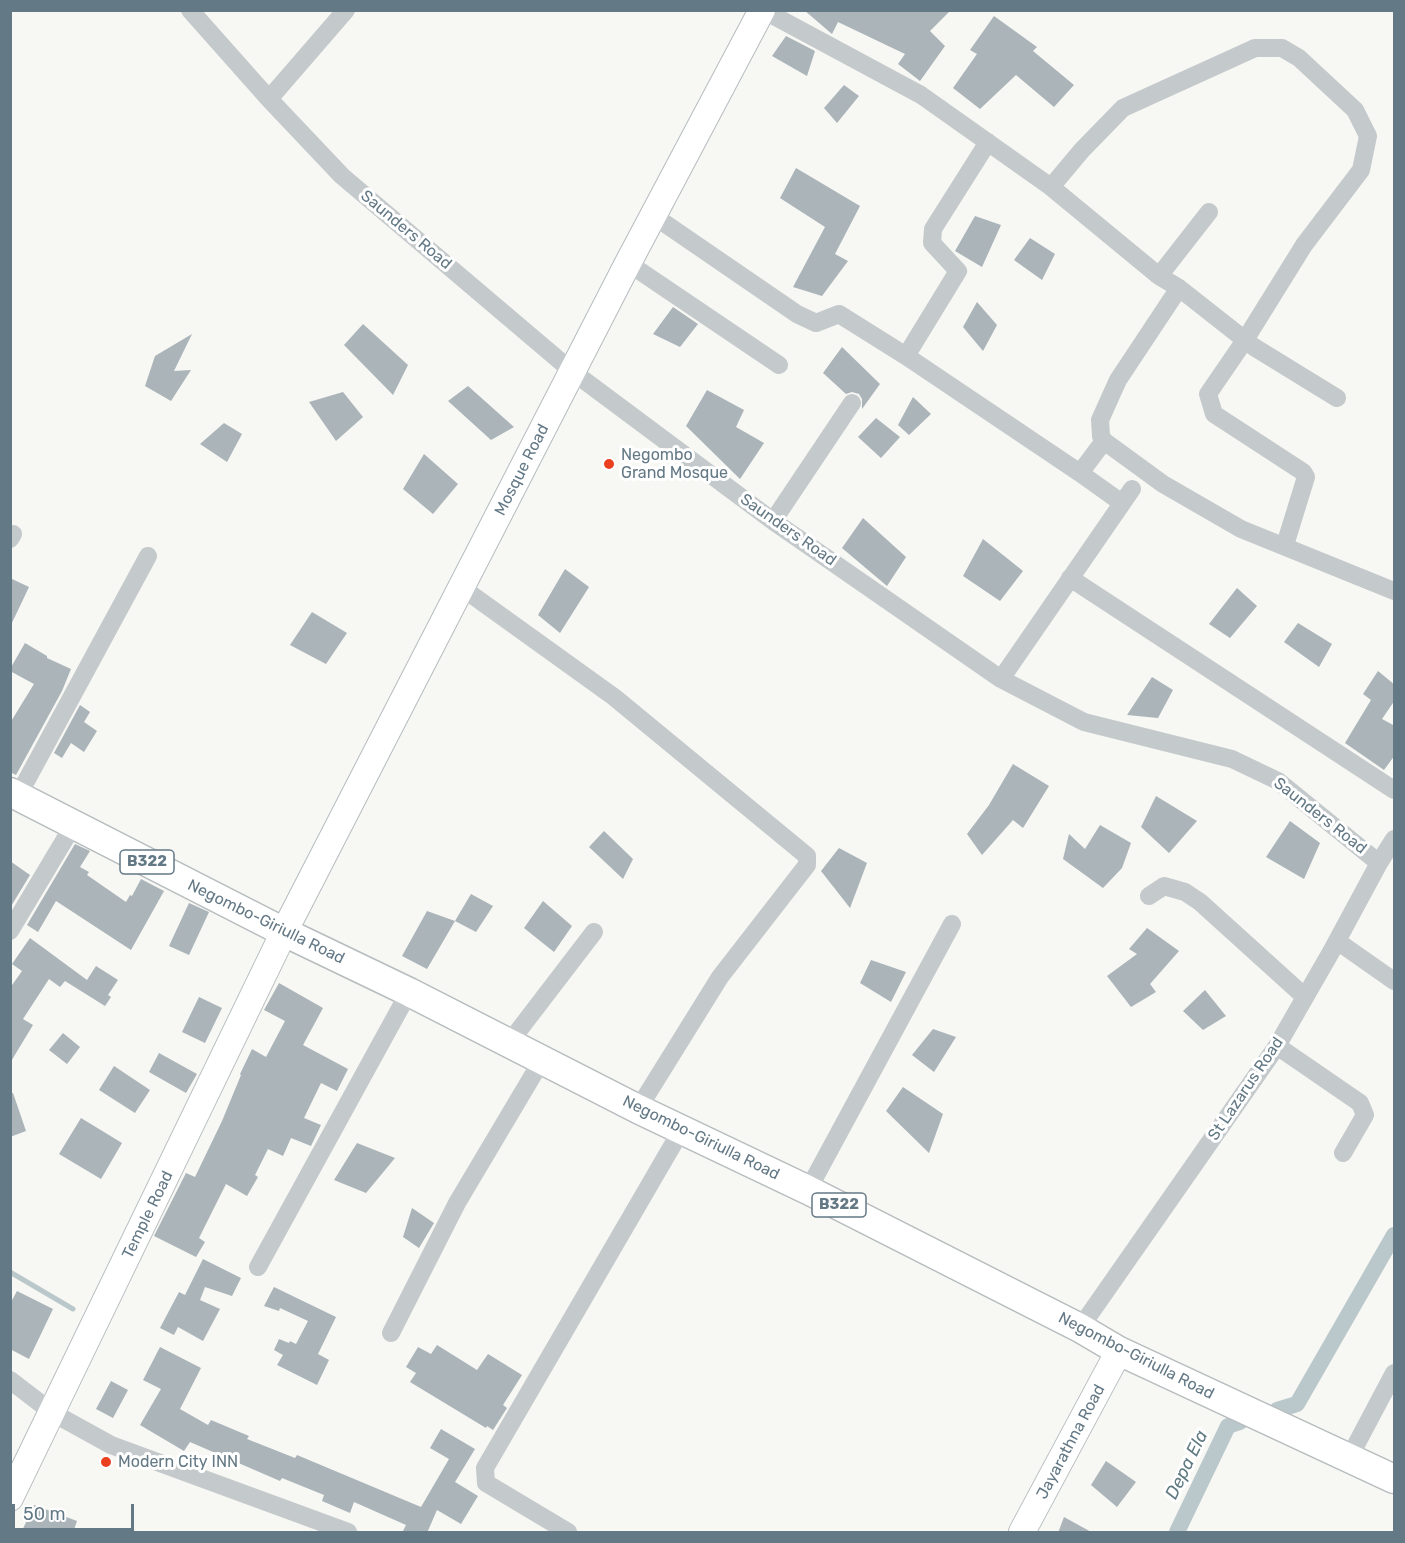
<!DOCTYPE html>
<style>
body{margin:0}
#map{position:relative;width:1405px;height:1543px;overflow:hidden;background:#f7f7f3;font-family:Rubik,sans-serif}
canvas{display:block}
.frame{position:absolute;inset:0;border:12px solid #647986;pointer-events:none}
.scale{position:absolute;left:12px;top:1504px;width:122px;height:27px;box-sizing:border-box;border:3px solid #647986;border-top:0;padding-left:8px;font-size:18px;line-height:21px;white-space:nowrap;color:#647986;-webkit-text-stroke:4px #fff;paint-order:stroke}
</style>
<div id="map">
<canvas width="1405" height="1543"></canvas>
<div class="frame"></div>
<div class="scale">50 m</div>
</div>
<script>
const context = document.querySelector('canvas').getContext('2d');
context.lineJoin = 'round';
const toPath = rows => new Path2D(rows.map(r => 'M' + r).join(''));
function strokePath(path, color, width, dash) { context.strokeStyle = color; context.lineWidth = width; context.lineCap = dash ? 'butt' : 'round'; context.setLineDash(dash || []); context.stroke(path); }
function fillPath(path, color) { context.fillStyle = color; context.fill(path, 'evenodd'); }
function write(font, color, halo, rows, align = 'center') {
  context.font = font + ' Rubik,sans-serif'; context.lineWidth = 6; context.setLineDash([]); context.textBaseline = 'middle'; context.strokeStyle = halo; context.fillStyle = color; for (const [text, x, y, turn = 0] of rows) {
    context.save(); context.translate(x, y); context.rotate((+turn || 0) * Math.PI / 180); context.textAlign = isNaN(turn) ? turn : align; if (halo) context.strokeText(text, 0, 0); context.fillText(text, 0, 0); context.restore();
  }
}
strokePath(toPath([
 [10,1272,73,1309]
]), '#bbc8cb', 5);
strokePath(toPath([
 [1277,1410,1297,1404,1394,1235],
 [1177,1532,1228,1426,1240,1422]
]), '#bbc8cb', 16);
fillPath(toPath([
 [804,10,951,10,930,31,945,46,920,81,898,64,905,54,838,22,832,34],
 [994,16,1037,47,1033,51,1074,85,1054,107,1016,75,980,109,953,88,977,54,970,50],
 [786,36,815,51,807,76,772,56],
 [844,85,859,96,837,123,824,108],
 [796,168,860,206,835,254,848,261,822,296,793,287,825,227,780,198],
 [975,216,1001,225,982,267,955,251],
 [1030,238,1055,254,1042,280,1014,260],
 [977,302,997,325,983,351,963,327],
 [673,307,698,324,680,347,653,334],
 [363,324,408,365,393,395,344,345],
 [192,334,174,371,191,370,171,401,145,386,155,356],
 [842,347,880,384,862,409,862,399,859,394,852,392,846,394,823,373],
 [468,386,514,427,491,440,448,401],
 [707,390,744,410,736,427,764,443,740,479,686,426],
 [343,392,363,417,336,441,309,402],
 [913,397,931,414,909,435,898,425],
 [876,418,900,437,881,458,858,437],
 [224,423,242,434,227,462,200,444],
 [424,454,458,484,433,514,403,489],
 [863,518,906,557,887,586,842,548],
 [983,539,1023,571,1000,601,963,576],
 [565,569,589,587,560,633,538,615],
 [10,578,29,587,10,627],
 [1237,588,1257,606,1230,638,1209,624],
 [312,612,347,633,326,664,290,645],
 [1298,623,1332,644,1319,667,1284,642],
 [25,643,47,656,47,658,71,669,62,691,16,775,10,772,10,723,34,684,10,671,10,669],
 [1378,671,1395,685,1395,700,1382,719,1395,726,1395,755,1384,770,1345,743,1371,700,1363,694],
 [1152,677,1173,690,1158,718,1127,715],
 [80,705,90,712,84,722,97,731,84,752,71,743,62,758,54,753],
 [1013,764,1049,786,1023,828,1013,820,982,855,967,834,989,805],
 [1156,796,1197,821,1169,853,1141,827],
 [1290,821,1320,843,1304,879,1266,857],
 [1100,825,1131,843,1122,868,1103,888,1063,859,1069,834,1085,849],
 [604,831,633,859,623,879,589,847],
 [75,844,90,851,80,867,89,872,87,875,126,902,130,895,132,896,141,879,164,891,131,950,56,901,38,932,27,925],
 [839,848,867,863,850,908,821,871],
 [10,861,30,875,10,908],
 [471,894,493,906,476,932,455,921],
 [543,901,572,926,554,952,524,928],
 [189,903,209,912,189,955,169,946],
 [427,911,455,921,427,969,402,956],
 [1147,928,1179,951,1150,984,1156,992,1131,1007,1107,976,1137,954,1129,949],
 [30,938,87,980,96,966,118,980,108,995,111,997,105,1006,65,981,60,987,49,979,23,1019,33,1025,10,1063,10,988,22,971,12,964],
 [871,960,906,972,891,1002,860,983],
 [279,983,323,1008,303,1045,348,1069,337,1091,321,1083,304,1118,321,1125,311,1146,291,1138,283,1156,268,1149,255,1175,258,1177,247,1196,226,1184,199,1238,205,1242,196,1257,154,1236,186,1173,195,1177,222,1121,241,1075,240,1074,252,1049,266,1057,285,1021,264,1010],
 [1205,990,1226,1016,1203,1030,1183,1011],
 [199,997,222,1008,205,1043,182,1032],
 [933,1029,956,1037,934,1072,912,1055],
 [63,1033,80,1047,67,1064,49,1050],
 [159,1053,197,1074,186,1093,149,1072],
 [114,1066,150,1090,135,1113,99,1090],
 [903,1087,943,1114,929,1153,886,1111],
 [10,1093,13,1093,26,1131,10,1137],
 [81,1118,122,1143,101,1179,59,1154],
 [357,1143,395,1158,366,1193,334,1180],
 [412,1208,434,1223,419,1248,403,1237],
 [203,1259,241,1278,232,1296,205,1287,200,1300,220,1309,203,1341,178,1327,174,1335,160,1328,179,1292,185,1295],
 [274,1287,336,1317,318,1354,329,1360,317,1385,277,1365,283,1355,274,1350,279,1339,289,1343,290,1341,296,1344,308,1321,280,1308,279,1311,264,1306],
 [17,1291,53,1309,29,1359,10,1349,10,1304],
 [437,1345,477,1370,488,1354,522,1375,503,1405,507,1408,493,1430,487,1426,486,1428,410,1382,416,1373,406,1367,418,1347,431,1354],
 [160,1347,201,1368,180,1409,208,1425,211,1420,249,1436,247,1439,295,1458,297,1455,421,1507,449,1459,430,1448,441,1429,475,1449,455,1482,478,1496,461,1524,437,1510,427,1533,402,1533,406,1525,354,1502,350,1513,322,1501,324,1495,282,1478,280,1481,190,1442,184,1451,140,1425,161,1389,143,1380],
 [111,1381,128,1390,113,1418,96,1409],
 [1106,1461,1136,1482,1117,1507,1091,1485],
 [34,1505,77,1521,73,1533,21,1533],
 [1064,1517,1093,1533,1058,1533]
]), '#aab4b9');
const secondary = toPath([
 [10,1498,284,932,628,263,762,10],
 [1022,1532,1119,1351]
]);
const primary = toPath([
 [10,792,284,932,409,992,638,1109,808,1190,1080,1328,1119,1351,1394,1479]
]);
strokePath(secondary, '#b6bcc0', 28);
strokePath(primary, '#b7bcbf', 31);
strokePath(toPath([
 [190,10,269,99,342,176,573,372,773,521,1001,679,1084,722,1232,759,1278,781,1379,863],
 [763,10,921,95,1051,187,1159,276,1179,288,1254,347,1337,398],
 [269,99,346,10],
 [1051,187,1082,150,1123,108,1255,48,1282,48,1299,58,1355,110,1368,136,1361,170,1304,245,1245,340,1208,394,1214,414,1303,472,1306,477,1285,545],
 [654,216,797,314,816,323,839,314,906,356,1080,473,1104,441],
 [628,263,779,365],
 [1159,276,1209,212],
 [1179,288,1118,380,1100,420,1101,436,1104,441,1163,484,1241,529,1394,591],
 [906,356,958,271,932,243,933,229,988,142],
 [1080,473,1122,503],
 [773,521,852,403],
 [10,539,13,534],
 [1070,578,1394,790],
 [461,587,614,697,807,856,807,865,720,977,638,1109],
 [1001,679,1132,489],
 [18,796,148,556],
 [1149,896,1164,886,1185,892,1200,902,1305,997],
 [10,931,74,824],
 [1337,941,1394,981],
 [509,1043,594,932],
 [1277,1046,1360,1103,1365,1115,1343,1153],
 [808,1190,952,924],
 [258,1267,409,992],
 [1080,1328,1277,1046,1331,952,1379,863,1394,839],
 [391,1333,457,1203,542,1060],
 [10,1380,53,1413,111,1445,348,1532],
 [1349,1458,1394,1373],
 [568,1532,486,1483,485,1468,682,1129]
]), '#c4c9cb', 18);
strokePath(secondary, '#fff', 26);
strokePath(primary, '#fff', 28);
for (const [x, y, r, color] of [
 [609,464,6,"#eb401f"],
 [106,1462,6,"#eb401f"]
]) { const dot = new Path2D(); dot.arc(x, y, r, 0, 2 * Math.PI); context.fillStyle = color; context.fill(dot); strokePath(dot, '#fff', 2); }
for (const [x, y, w] of [
 [147,862,54],
 [839,1205,54]
]) { const box = new Path2D(); box.roundRect(x - w / 2, y - 12, w, 24, 4.5); context.fillStyle = '#fff'; context.fill(box); strokePath(box, '#647986', 1.5); }
write('bold 15px', '#647986', null, [
 ["B322",147,862],
 ["B322",839,1205]
]);
write('16px', '#647986', '#fff', [
 ["Saunders Road",406,230,40],
 ["Mosque Road",522,470,-63],
 ["Saunders Road",788,530,35],
 ["Saunders Road",1320,816,38],
 ["Negombo-Giriulla Road",266,922,26],
 ["St Lazarus Road",1246,1089,-56],
 ["Negombo-Giriulla Road",701,1138,26],
 ["Temple Road",148,1215,-64],
 ["Negombo-Giriulla Road",1136,1356,27],
 ["Jayarathna Road",1071,1442,-62]
]);
write('16px', '#647986', '#fff', [
 ["Negombo",621,455],
 ["Grand Mosque",621,473],
 ["Modern City INN",118,1462]
], 'left');
write('italic 18px', '#607b82', '#fff', [
 ["Depa Ela",1187,1465,-64]
]);
</script>
